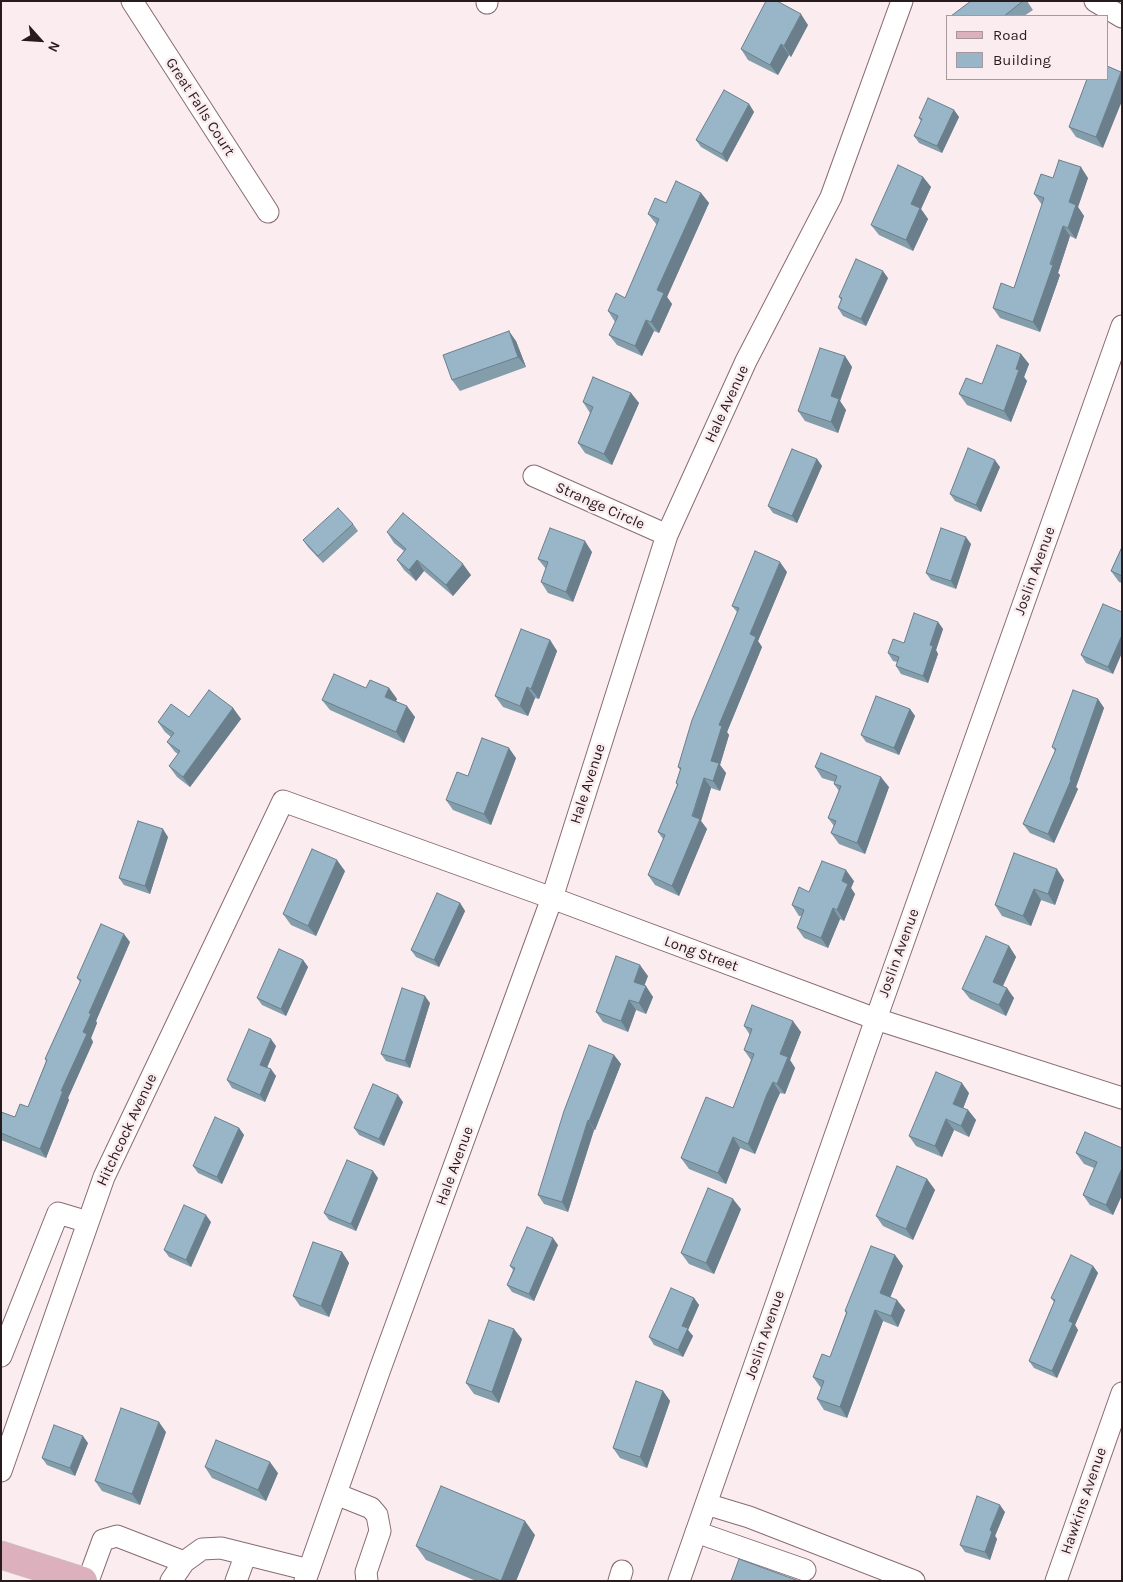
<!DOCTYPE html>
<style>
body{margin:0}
#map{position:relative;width:1123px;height:1582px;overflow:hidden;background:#fbecf0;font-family:Karla,sans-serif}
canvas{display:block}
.frame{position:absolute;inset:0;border:2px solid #271b1e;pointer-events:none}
.legend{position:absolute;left:946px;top:15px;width:162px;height:65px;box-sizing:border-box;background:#fbecf0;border:1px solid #a6989c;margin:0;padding:6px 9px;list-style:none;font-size:15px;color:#271b1e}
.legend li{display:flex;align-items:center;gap:10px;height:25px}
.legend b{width:25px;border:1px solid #a6989c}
.north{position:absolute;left:15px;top:15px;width:50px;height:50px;-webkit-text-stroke:4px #fbecf0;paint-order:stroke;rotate:116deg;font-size:14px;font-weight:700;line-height:20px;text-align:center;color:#271b1e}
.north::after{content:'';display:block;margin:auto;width:18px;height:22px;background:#271b1e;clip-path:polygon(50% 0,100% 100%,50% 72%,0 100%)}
</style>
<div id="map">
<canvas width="1123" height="1582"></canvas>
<div class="frame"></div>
<ul class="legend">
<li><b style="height:6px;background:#dcb0bc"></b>Road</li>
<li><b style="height:14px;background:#98b6c7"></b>Building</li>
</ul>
<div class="north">N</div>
</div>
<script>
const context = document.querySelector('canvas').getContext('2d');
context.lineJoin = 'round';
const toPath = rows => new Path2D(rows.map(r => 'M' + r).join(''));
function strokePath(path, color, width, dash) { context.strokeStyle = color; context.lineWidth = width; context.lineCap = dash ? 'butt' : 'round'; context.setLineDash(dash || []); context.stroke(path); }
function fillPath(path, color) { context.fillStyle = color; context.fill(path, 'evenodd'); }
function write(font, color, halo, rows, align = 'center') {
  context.font = font + ' Karla,sans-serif'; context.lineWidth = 5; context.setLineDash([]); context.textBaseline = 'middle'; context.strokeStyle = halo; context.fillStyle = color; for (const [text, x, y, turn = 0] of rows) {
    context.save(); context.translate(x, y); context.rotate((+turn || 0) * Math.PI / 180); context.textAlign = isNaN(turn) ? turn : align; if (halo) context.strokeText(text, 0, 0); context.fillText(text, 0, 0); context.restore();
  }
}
const minor = toPath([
 [132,1,268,212],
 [487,1,487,3],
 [1095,1,1122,17],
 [534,476,667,535],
 [1,1356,58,1213,88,1222],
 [1,1471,104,1177,283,801,552,898,876,1019,1122,1098],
 [336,1494,371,1508,377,1515,380,1531,366,1572,367,1581],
 [706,1504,749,1517,914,1581],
 [696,1532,805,1570],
 [88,1581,103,1540,117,1536,184,1562],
 [171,1581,184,1562,202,1549,221,1548,309,1570],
 [236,1581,246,1554],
 [305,1581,380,1369,552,898,667,535,746,361,831,197,902,1],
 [619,1581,622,1571],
 [679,1581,876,1019,1122,326],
 [1056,1581,1122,1393]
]);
const major = toPath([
 [1,1555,83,1581]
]);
strokePath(minor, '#896b72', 23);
strokePath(major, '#cfcdce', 29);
strokePath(minor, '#fff', 21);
strokePath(major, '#dcb0bc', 28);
fillPath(toPath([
 [971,1,1027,1,1033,10,1024,16,951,16],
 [808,25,791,57,789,55,778,75,748,60,741,49],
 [1087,79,1103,148,1076,137,1069,127],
 [749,104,754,112,727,162,701,147,696,140],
 [954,110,959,117,942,153,919,143,914,136,921,121,919,118],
 [923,177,931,187,921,209,928,219,913,251,879,235,871,225],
 [1053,178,1088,178,1078,207,1084,216,1076,239,1070,236,1058,273,1060,275,1040,332,1000,318,993,308,1014,288,1042,205,1034,194],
 [701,193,709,203,667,297,672,304,659,333,654,331,642,356,617,345,609,335,615,322,608,311,625,298,657,225,648,214,666,203],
 [888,278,866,326,843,316,838,308,841,300,839,297],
 [516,341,526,367,460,391,452,380],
 [1021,354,1029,364,1024,377,1027,381,1011,422,967,405,959,394,982,384],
 [845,356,852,367,840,401,846,410,838,433,805,421,798,411],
 [631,393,639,403,612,465,585,453,578,443,590,413,583,402],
 [817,459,822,466,797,523,773,513,768,506],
 [1000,467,981,512,955,501,950,494],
 [353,524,358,531,323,563,308,547,303,540],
 [387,532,471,575,453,596,424,571,416,581,404,570,397,560,404,551,394,543],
 [971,544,956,589,931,580,926,573],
 [1122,547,1122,583,1119,582,1111,571],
 [592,552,573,602,548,593,541,582,546,569,538,559],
 [787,572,758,641,762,647,727,732,729,735,720,765,726,773,720,791,711,788,701,821,707,829,679,896,655,885,648,875,663,839,658,832,677,785,676,783,680,770,678,767,737,612,732,606],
 [1122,612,1113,674,1086,663,1081,655],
 [938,622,943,629,936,650,938,654,928,683,901,674,896,666,897,662,893,661,888,653],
 [550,640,557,651,539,699,535,698,528,716,503,707,495,696],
 [366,688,389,688,397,699,396,701,415,717,404,743,330,710,322,700],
 [1098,699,1104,708,1076,787,1078,789,1054,843,1030,833,1023,824,1055,751,1052,747],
 [233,708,241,719,190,787,177,777,169,766,178,754,175,752,167,742,171,737,165,732,158,722,189,717],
 [910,709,915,716,899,755,866,742,861,735],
 [516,758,491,825,453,810,446,800,468,776],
 [815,767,889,787,865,854,839,844,831,833,834,826,828,818,839,791,834,784,835,782,822,778],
 [168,837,150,894,124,885,119,878],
 [1014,853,1064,880,1055,905,1041,900,1031,926,1002,916,995,905],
 [345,871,316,936,291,925,283,914],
 [854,881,851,888,855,894,844,921,840,919,828,948,804,938,797,928,801,916,799,916,792,905,809,892],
 [460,903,465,911,439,967,416,957,411,950],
 [130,942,96,1021,97,1023,91,1038,93,1042,68,1098,69,1100,46,1158,1,1140,1,1112,15,1117,28,1107,46,1061,45,1059,80,982,77,978],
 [1009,946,1016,957,1003,986,1014,998,1006,1016,970,999,962,989],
 [303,960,308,967,286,1016,262,1005,257,998],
 [648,976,644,985,653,997,646,1014,636,1010,628,1032,603,1022,596,1012],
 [430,1003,410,1068,386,1061,381,1054],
 [744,1026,801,1032,790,1060,795,1068,785,1094,780,1093,775,1104,755,1154,740,1148,726,1184,689,1169,681,1158,733,1108,751,1060,744,1050,750,1035],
 [276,1046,267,1068,276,1076,265,1102,232,1088,227,1080],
 [614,1055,621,1064,595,1130,594,1130,568,1212,544,1204,538,1195],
 [969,1093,963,1108,968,1110,976,1120,969,1137,954,1130,942,1157,916,1146,909,1136],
 [403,1102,384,1146,359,1135,354,1128],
 [239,1128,244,1135,222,1184,198,1173,193,1166],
 [1122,1148,1122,1195,1113,1215,1090,1205,1083,1195,1094,1168,1084,1164,1076,1153],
 [378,1178,356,1231,329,1220,324,1213],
 [927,1179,935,1190,913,1240,883,1226,876,1216],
 [741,1209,714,1274,689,1264,681,1253],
 [211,1222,191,1267,169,1257,164,1250],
 [558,1245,534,1301,512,1292,507,1285,513,1270,510,1266],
 [342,1252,349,1263,329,1317,300,1306,293,1296],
 [895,1255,903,1266,890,1297,905,1310,898,1327,883,1321,847,1418,824,1410,817,1399,821,1388,813,1377,830,1357,846,1313,845,1311],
 [1093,1266,1098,1273,1075,1325,1078,1330,1057,1378,1034,1368,1029,1361,1054,1302,1051,1298],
 [694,1298,699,1305,688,1330,693,1336,683,1357,654,1345,649,1337],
 [522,1339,499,1403,474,1394,466,1383],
 [663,1391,670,1401,647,1468,620,1458,613,1448],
 [166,1432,140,1505,102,1491,95,1481],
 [88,1443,75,1476,47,1465,42,1458],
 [205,1467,278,1473,266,1501,212,1478],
 [1005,1512,995,1536,997,1539,990,1560,965,1552,960,1545],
 [535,1535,516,1581,476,1581,426,1560,416,1546]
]), '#839dab');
fillPath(toPath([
 [801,14,808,25,791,57,784,46],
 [781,44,789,55,778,75,770,65],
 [1121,72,1122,101,1103,148,1096,137],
 [749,104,754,112,727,162,722,154],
 [954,110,959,117,942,153,937,146],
 [1081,167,1088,178,1078,207,1084,216,1076,239,1068,228,1069,202],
 [923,177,931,187,921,209,928,219,913,251,906,240,911,204],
 [701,193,709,203,667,297,672,304,659,333,651,322,657,290],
 [1063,226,1070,236,1058,273,1060,275,1040,332,1033,322],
 [883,271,888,278,866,326,861,319],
 [646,320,654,331,642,356,635,346],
 [509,331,516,341,526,367,518,357],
 [1021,354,1029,364,1024,377,1027,381,1011,422,1004,411,1016,369],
 [845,356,852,367,840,401,846,410,838,433,831,422,831,396],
 [631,393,639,403,612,465,604,454],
 [817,459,822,466,797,523,792,516],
 [995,460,1000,467,981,512,976,505],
 [966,537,971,544,956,589,951,581],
 [585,541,592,552,573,602,566,592],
 [417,560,424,571,416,581,409,570],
 [780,562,787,572,758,641,762,647,727,732,729,735,720,765,726,773,720,791,713,781,711,761,719,725,750,634],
 [463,564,471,575,453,596,446,585],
 [938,622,943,629,936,650,938,654,928,683,923,676,930,645],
 [1122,635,1122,653,1113,674,1108,667],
 [550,640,557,651,539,699,531,689],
 [527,687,535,698,528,716,520,706],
 [389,688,397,699,393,707,385,697],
 [1098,699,1104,708,1076,787,1078,789,1054,843,1048,834,1070,779],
 [407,706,415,717,404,743,396,732],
 [233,708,241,719,190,787,183,777],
 [910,709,915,716,899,755,894,748],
 [509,748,516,758,491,825,484,814],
 [881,777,889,787,865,854,857,843],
 [704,778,711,788,701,821,707,829,679,896,672,886],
 [163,829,168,837,150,894,145,886],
 [337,860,345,871,316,936,308,926],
 [1057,869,1064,880,1055,905,1048,894],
 [846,870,854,881,851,888,855,894,844,921,837,910,842,881],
 [1034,889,1041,900,1031,926,1023,916],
 [460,903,465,911,439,967,434,960],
 [833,908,840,919,828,948,821,938],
 [124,934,130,942,96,1021,97,1023,91,1038,93,1042,68,1098,69,1100,46,1158,40,1149,89,1013],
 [1009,946,1016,957,1000,992,993,982],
 [303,960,308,967,286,1016,281,1009],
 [640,965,648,976,642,992,634,982],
 [646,986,653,997,646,1014,639,1003],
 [1007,988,1014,998,1006,1016,999,1005],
 [425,996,430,1003,410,1068,405,1061],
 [629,1000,636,1010,628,1032,621,1021],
 [793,1021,801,1032,790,1060,795,1068,785,1094,777,1084,780,1054],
 [271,1039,276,1046,265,1072,260,1065],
 [614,1055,621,1064,595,1130,589,1121],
 [271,1069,276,1076,265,1102,260,1095],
 [773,1082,780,1093,775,1104,755,1154,748,1144,767,1094],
 [962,1083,969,1093,961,1114,953,1104],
 [398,1095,403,1102,384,1146,379,1139],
 [968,1110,976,1120,969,1137,961,1126],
 [946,1119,954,1130,942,1157,935,1146],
 [588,1120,594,1130,568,1212,562,1202],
 [239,1128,244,1135,222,1184,217,1177],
 [733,1137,740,1148,726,1184,718,1173],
 [1122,1168,1122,1195,1113,1215,1106,1205],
 [373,1171,378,1178,356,1231,351,1224],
 [927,1179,935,1190,913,1240,906,1229],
 [733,1199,741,1209,714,1274,706,1263],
 [206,1215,211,1222,191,1267,186,1260],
 [553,1238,558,1245,534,1301,529,1294],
 [342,1252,349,1263,329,1317,321,1306],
 [895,1255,903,1266,888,1303,880,1293],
 [1093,1266,1098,1273,1075,1325,1078,1330,1057,1378,1052,1371,1069,1321],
 [694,1298,699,1305,688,1330,693,1336,683,1357,678,1350,682,1326],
 [897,1300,905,1310,898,1327,891,1316],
 [875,1310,883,1321,847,1418,840,1407],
 [514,1329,522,1339,499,1403,492,1392],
 [663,1391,670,1401,647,1468,640,1457],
 [159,1422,166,1432,140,1505,132,1494],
 [83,1436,88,1443,75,1476,70,1468],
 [270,1462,278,1473,266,1501,258,1490],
 [1000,1505,1005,1512,995,1536,997,1539,990,1560,985,1552,990,1530],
 [525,1521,535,1535,516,1581,501,1581]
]), '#6a7f8b');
const building = toPath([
 [766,1,777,1,801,14,784,46,781,44,770,65,741,49,766,1],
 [971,1,1023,1,1004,16,951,16,971,1],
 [1107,66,1121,72,1096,137,1069,127,1087,79,1107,79,1107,66],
 [724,90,749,104,722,154,696,140,724,90],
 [928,98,954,110,937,146,914,136,922,119,919,118,928,98],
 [1059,160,1081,167,1069,202,1076,205,1068,228,1063,226,1050,264,1053,265,1033,322,993,308,1001,283,1014,288,1044,198,1034,194,1041,174,1053,178,1059,160],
 [898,165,923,177,911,204,920,208,906,240,871,225,898,165],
 [676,181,701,193,657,290,664,293,651,322,646,320,635,346,609,335,618,316,608,311,616,293,625,298,659,219,648,214,655,198,666,203,676,181],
 [856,259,883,271,861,319,838,308,842,298,839,297,856,259],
 [509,331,518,357,452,380,443,355,509,331],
 [997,345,1021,354,1016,369,1019,370,1004,411,959,394,966,378,982,384,997,345],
 [820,348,845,356,831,396,839,399,831,422,798,411,820,348],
 [593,377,631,393,604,454,578,443,593,407,583,402,593,377],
 [968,448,995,460,976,505,950,494,968,448],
 [792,449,817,459,792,516,768,506,792,449],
 [338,508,353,524,318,556,303,540,338,508],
 [403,513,463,564,446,585,417,560,409,570,397,560,406,549,387,532,403,513],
 [550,528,585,541,566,592,541,582,548,562,538,559,550,528],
 [941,528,966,537,951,581,926,573,941,528],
 [1122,547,1122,576,1111,571,1122,547],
 [755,551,780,562,750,634,756,637,719,725,722,726,711,761,719,763,713,781,704,778,692,816,700,819,672,886,648,875,665,835,658,832,678,784,676,783,681,768,678,767,692,720,739,608,732,606,755,551],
 [1103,604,1122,612,1122,635,1108,667,1081,655,1103,604],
 [914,613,938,622,930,645,933,646,923,676,896,666,899,657,888,653,893,639,904,643,914,613],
 [521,629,550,640,531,689,527,687,520,706,495,696,521,629],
 [334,674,366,688,370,680,389,688,385,697,407,706,396,732,322,700,334,674],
 [209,690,233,708,183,777,169,766,180,751,167,742,174,733,158,722,171,704,189,717,209,690],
 [1073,690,1098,699,1070,779,1071,780,1048,834,1023,824,1056,749,1052,747,1073,690],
 [876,696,910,709,894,748,861,735,876,696],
 [482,738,509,748,484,814,446,800,457,772,468,776,482,738],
 [821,753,881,777,857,843,831,833,836,821,828,818,841,786,834,784,837,776,815,767,821,753],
 [138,821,163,829,145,886,119,878,138,821],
 [312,849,337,860,308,926,283,914,312,849],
 [1014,853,1057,869,1048,894,1034,889,1023,916,995,905,1014,853],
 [822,861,846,870,842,881,848,884,837,910,833,908,821,938,797,928,804,910,792,905,799,887,809,892,822,861],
 [437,893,460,903,434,960,411,950,437,893],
 [101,924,124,934,89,1013,91,1014,83,1032,87,1034,61,1091,63,1091,40,1149,1,1133,1,1112,15,1117,20,1104,28,1107,47,1060,45,1059,81,980,77,978,101,924],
 [986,936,1009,946,993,982,1007,988,999,1005,962,989,986,936],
 [279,949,303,960,281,1009,257,998,279,949],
 [616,956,640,965,634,982,646,986,639,1003,629,1000,621,1021,596,1012,616,956],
 [402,988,425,996,405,1061,381,1054,402,988],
 [752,1005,793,1021,780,1054,788,1057,777,1084,773,1082,767,1094,748,1144,733,1137,718,1173,681,1158,706,1097,733,1108,754,1054,744,1050,752,1029,744,1026,752,1005],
 [249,1029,271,1039,260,1065,271,1069,260,1095,227,1080,249,1029],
 [589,1045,614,1055,589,1121,588,1120,562,1202,538,1195,564,1111,589,1045],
 [936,1072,962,1083,953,1104,968,1110,961,1126,946,1119,935,1146,909,1136,936,1072],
 [373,1084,398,1095,379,1139,354,1128,373,1084],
 [215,1117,239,1128,217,1177,193,1166,215,1117],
 [1085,1132,1122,1148,1122,1168,1106,1205,1083,1195,1097,1162,1076,1153,1085,1132],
 [347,1160,373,1171,351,1224,324,1213,347,1160],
 [897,1166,927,1179,906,1229,876,1216,897,1166],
 [708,1188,733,1199,706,1263,681,1253,708,1188],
 [184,1205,206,1215,186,1260,164,1250,184,1205],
 [527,1227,553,1238,529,1294,507,1285,515,1268,510,1266,527,1227],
 [313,1242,342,1252,321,1306,293,1296,313,1242],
 [871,1246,895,1255,880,1293,897,1300,891,1316,875,1310,840,1407,817,1399,824,1381,813,1377,822,1354,830,1357,847,1312,845,1311,871,1246],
 [1071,1255,1093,1266,1069,1321,1073,1323,1052,1371,1029,1361,1055,1300,1051,1298,1071,1255],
 [671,1288,694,1298,682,1326,688,1328,678,1350,649,1337,671,1288],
 [489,1320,514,1329,492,1392,466,1383,489,1320],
 [636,1381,663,1391,640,1457,613,1448,636,1381],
 [121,1408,159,1422,132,1494,95,1481,121,1408],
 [54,1425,83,1436,70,1468,42,1458,54,1425],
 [216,1440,270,1462,258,1490,205,1467,216,1440],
 [441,1486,525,1521,501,1581,416,1546,441,1486],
 [977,1496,1000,1505,990,1530,992,1532,985,1552,960,1545,977,1496],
 [739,1559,799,1581,731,1581,739,1559]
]);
fillPath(building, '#98b6c7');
strokePath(building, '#6a7f8b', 1);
write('15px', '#271b1e', '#fbecf0', [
 ["Great Falls Court",200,107,57],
 ["Hale Avenue",727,404,-65],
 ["Strange Circle",600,506,24],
 ["Joslin Avenue",1035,571,-70],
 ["Hale Avenue",588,784,-72],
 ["Joslin Avenue",899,953,-70],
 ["Long Street",701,954,20],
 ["Hitchcock Avenue",127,1130,-65],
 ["Hale Avenue",455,1166,-70],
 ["Joslin Avenue",765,1335,-71],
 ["Hawkins Avenue",1084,1501,-71]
]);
</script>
